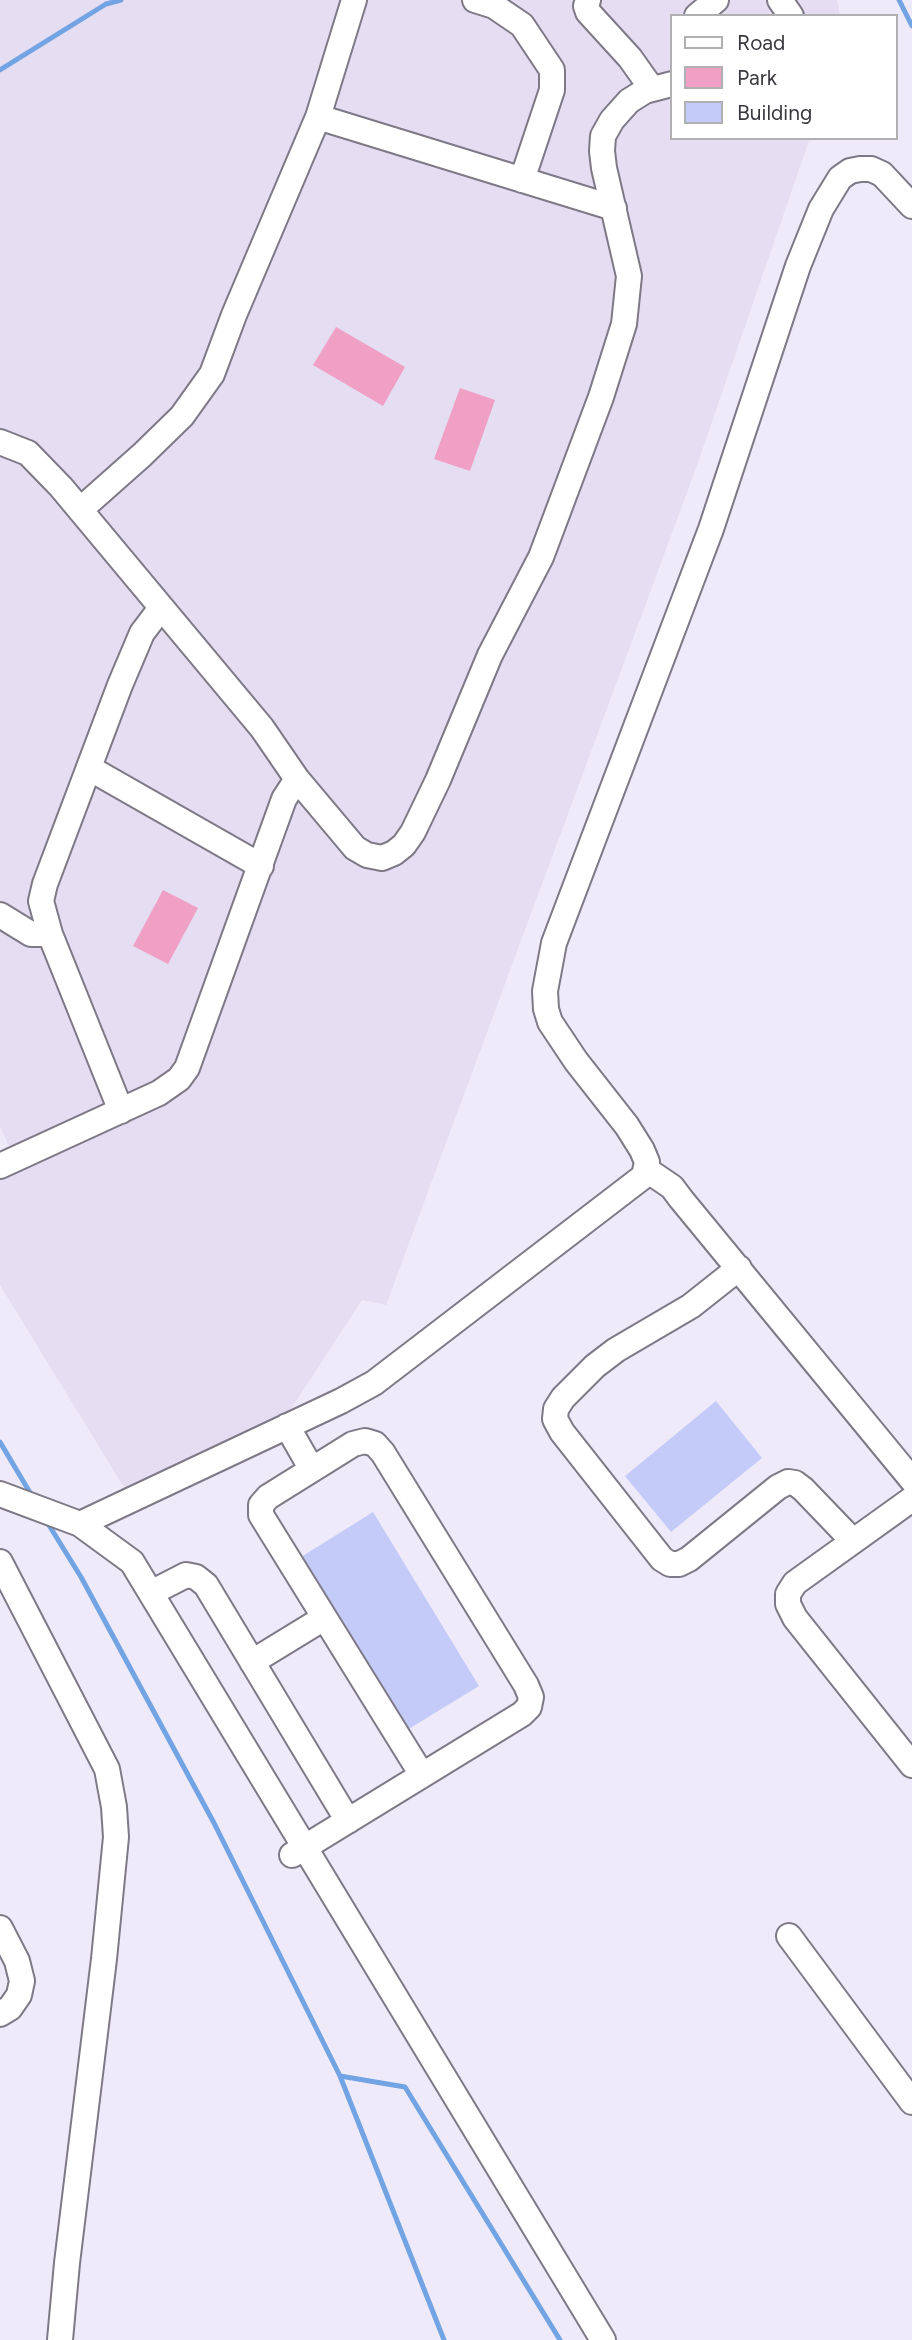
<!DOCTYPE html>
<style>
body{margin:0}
#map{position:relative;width:912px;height:2340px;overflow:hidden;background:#efeaf9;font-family:Figtree,sans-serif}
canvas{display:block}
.legend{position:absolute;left:670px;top:14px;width:228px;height:126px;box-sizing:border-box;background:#fff;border:2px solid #b0afb2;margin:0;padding:9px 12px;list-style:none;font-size:21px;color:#3a383e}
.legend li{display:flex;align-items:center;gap:14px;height:35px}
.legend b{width:35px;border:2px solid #b0afb2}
</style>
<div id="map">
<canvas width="912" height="2340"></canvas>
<ul class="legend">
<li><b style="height:9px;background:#fff"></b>Road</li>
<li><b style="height:19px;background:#f0a0c5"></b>Park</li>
<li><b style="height:19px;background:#c4cbf9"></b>Building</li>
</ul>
</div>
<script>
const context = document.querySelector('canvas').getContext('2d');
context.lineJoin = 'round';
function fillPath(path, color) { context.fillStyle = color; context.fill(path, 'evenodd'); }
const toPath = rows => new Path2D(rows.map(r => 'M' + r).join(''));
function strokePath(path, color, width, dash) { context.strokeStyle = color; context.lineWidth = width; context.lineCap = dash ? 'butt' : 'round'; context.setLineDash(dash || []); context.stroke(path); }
fillPath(toPath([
 [0,0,837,0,840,16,672,16,672,138,810,138,695,471,386,1305,362,1300,283,1421,125,1489,0,1285,0,1153,10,1148,0,1127]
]), '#e5ddf2');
fillPath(toPath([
 [336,327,405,367,383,406,313,365],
 [460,388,495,400,470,471,434,459],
 [163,890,198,908,168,964,133,946]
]), '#f0a0c5');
strokePath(toPath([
 [899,0,912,26],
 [0,70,106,4,121,0],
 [0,1442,32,1496],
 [47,1522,81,1577,214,1823,340,2076,444,2340],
 [340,2076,405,2087,560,2340]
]), '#72a4e3', 5);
fillPath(toPath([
 [716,1401,762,1458,671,1532,625,1476],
 [373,1512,479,1686,407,1730,301,1557]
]), '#c4cbf9');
const minor = toPath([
 [475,0,494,6,522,25,552,70,552,90,522,180],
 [588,0,586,6,588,12,630,58,652,89],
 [780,0,791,16],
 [697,16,716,0],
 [318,117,614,208],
 [0,442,28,453,61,487,262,728,297,779,355,848,367,855,382,858,394,853,404,845,413,832,438,780,490,655,541,557,601,397,624,324,629,276,604,168,602,151,603,136,612,120,629,101,645,91,672,84],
 [80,510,142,455,182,416,212,374,234,315,318,117,354,0],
 [89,768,261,866],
 [0,915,31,934,50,934],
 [121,1111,50,934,41,901,45,884,120,685,142,633,161,608],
 [0,1166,159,1093,179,1079,187,1068,284,799,297,779],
 [647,1170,672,1187,681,1199,912,1480],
 [739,1268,691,1306,616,1350,595,1366,563,1398,556,1409,555,1419,562,1432,662,1559,670,1564,679,1564,689,1559,778,1487,788,1482,795,1483,803,1489,853,1541],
 [287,1426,311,1468],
 [0,1494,80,1524,132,1562,603,2340],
 [912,1499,795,1583,788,1594,788,1604,795,1618,912,1765],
 [80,1524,341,1401,374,1383,644,1176,647,1162,642,1150,627,1126,576,1061,550,1022,546,1009,545,991,554,943,711,529,798,266,821,209,840,178,850,171,860,169,871,169,882,174,912,206],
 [0,1562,107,1769,114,1807,116,1837,104,1959,67,2263,60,2340],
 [151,1593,186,1575,196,1577,206,1585,348,1821],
 [252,1662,324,1618],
 [292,1855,522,1714,529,1707,531,1697,526,1685,383,1453,375,1444,365,1441,353,1444,268,1497,261,1505,261,1515,422,1775],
 [0,1928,17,1961,22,1981,19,1995,10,2008,0,2014],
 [789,1936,912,2102]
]);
strokePath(minor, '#7e7986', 28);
strokePath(minor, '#fff', 24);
</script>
